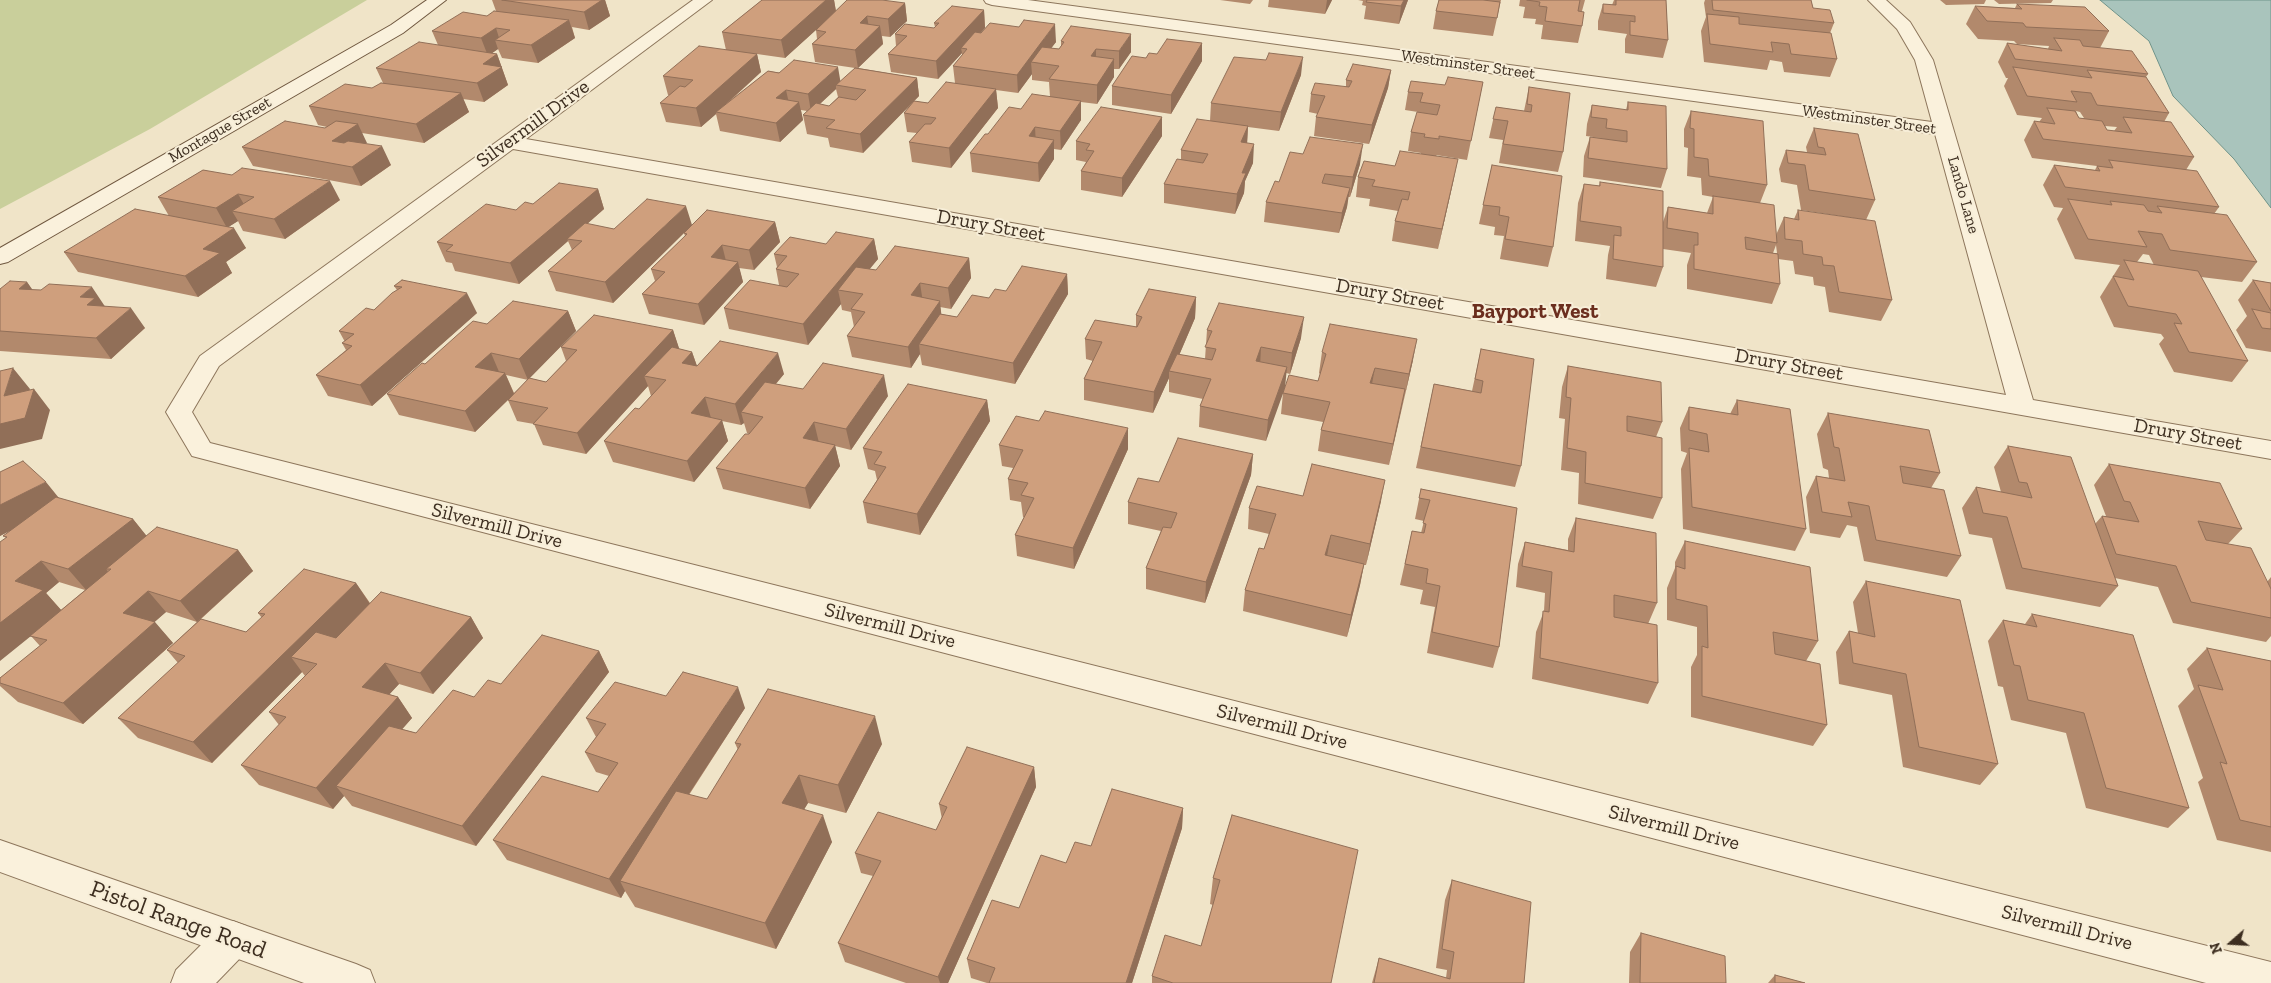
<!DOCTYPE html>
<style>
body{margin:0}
#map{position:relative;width:2271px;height:983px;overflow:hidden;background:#f0e4c8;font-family:"Zilla Slab",serif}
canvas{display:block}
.north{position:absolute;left:2206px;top:918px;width:50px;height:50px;-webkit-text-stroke:4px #f7eed8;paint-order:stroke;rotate:251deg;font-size:14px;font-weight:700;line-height:20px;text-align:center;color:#3d2e20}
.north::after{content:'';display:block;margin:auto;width:18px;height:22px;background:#3d2e20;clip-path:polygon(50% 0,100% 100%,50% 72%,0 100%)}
</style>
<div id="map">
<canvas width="2271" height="983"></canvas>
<div class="north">N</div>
</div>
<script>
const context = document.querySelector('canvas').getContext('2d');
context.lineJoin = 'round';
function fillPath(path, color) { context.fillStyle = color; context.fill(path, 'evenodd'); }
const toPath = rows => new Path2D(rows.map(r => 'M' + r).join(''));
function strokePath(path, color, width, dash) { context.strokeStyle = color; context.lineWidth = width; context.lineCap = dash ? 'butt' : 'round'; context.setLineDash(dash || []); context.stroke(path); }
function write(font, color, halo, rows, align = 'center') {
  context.font = font + ' "Zilla Slab",serif'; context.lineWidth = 4; context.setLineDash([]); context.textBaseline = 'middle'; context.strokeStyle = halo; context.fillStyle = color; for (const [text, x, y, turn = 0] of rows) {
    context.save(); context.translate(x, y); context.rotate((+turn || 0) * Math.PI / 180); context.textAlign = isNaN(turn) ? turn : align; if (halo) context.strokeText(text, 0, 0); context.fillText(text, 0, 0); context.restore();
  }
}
fillPath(toPath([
 [0,0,367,0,150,129,0,209]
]), '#c9cf9b');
const water = toPath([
 [2100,0,2271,0,2271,208,2234,159,2173,96,2149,41,2100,0]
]);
fillPath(water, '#a9c4bc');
strokePath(water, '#6f938a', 1);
const lane = toPath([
 [233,921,246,926,252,939,246,952,216,983,171,983,176,970,220,926,233,921]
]);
const street = toPath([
 [693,0,712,0,526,139,2006,395,1935,134,992,5,986,3,984,0,1028,0,1932,122,1915,60,1897,29,1868,0,1886,0,1910,22,1933,60,2033,400,2271,441,2271,459,513,149,219,366,192,412,210,443,2271,962,2271,983,2206,983,192,456,166,412,200,356,693,0],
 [0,840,356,964,370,970,375,983,304,983,0,872,0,840]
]);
const secondary = toPath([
 [427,0,446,0,403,33,8,262,0,264,0,248,391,25,427,0]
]);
strokePath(lane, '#8d765c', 2);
strokePath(street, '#8d765c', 2);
strokePath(secondary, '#6f573f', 2);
fillPath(lane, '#faf1dc');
fillPath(street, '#faf1dc');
fillPath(secondary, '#faf1dc');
fillPath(toPath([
 [492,0,605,0,610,16,589,30,572,27,575,38,538,63,502,58,498,49,492,53,497,54,508,85,484,102,463,99,469,112,424,143,362,133,366,144,391,165,361,186,253,166,242,147,325,128,327,127,318,125,309,106,372,88,383,83,376,68,438,45,432,31,487,16,496,11],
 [762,0,834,0,836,11,905,3,907,21,890,37,882,36,883,44,858,68,917,78,919,96,914,101,928,103,955,83,953,66,962,56,962,53,938,79,891,72,888,54,896,46,895,34,934,28,935,27,934,23,984,10,985,28,980,33,1056,42,1051,48,1059,49,1061,46,1061,41,1131,52,1119,69,1114,69,1114,77,1097,104,1081,102,1081,120,1061,150,1054,149,1054,159,1039,182,972,172,970,153,988,134,1021,109,1050,97,1049,82,1032,80,1032,74,1018,93,996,90,998,108,951,168,912,162,909,142,917,133,907,132,904,113,913,102,863,153,830,147,828,138,807,134,803,115,807,111,801,110,803,120,780,142,720,131,716,114,701,127,666,122,660,103,670,95,668,95,663,76,726,50,722,32],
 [821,25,816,30,817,39,812,44,815,62,855,68,841,81,768,71,729,102,761,72,757,54,785,58],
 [836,89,838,97,829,106,820,104],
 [1220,0,1253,0,1250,4],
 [1269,0,1332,0,1325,14,1268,7],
 [1358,0,1408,0,1399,24,1364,19,1366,6,1362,5,1363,1],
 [1439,0,1501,0,1493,36,1433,29,1436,11],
 [1520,0,1585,0,1582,11,1582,26,1578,43,1541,39,1543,25,1535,24,1536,19,1523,18,1525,7,1519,6],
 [1614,0,1666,0,1668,40,1663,58,1625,53,1625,39,1627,34,1598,30,1598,21,1603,4,1612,5],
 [1705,0,1811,0,1813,8,1834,23,1830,33,1837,59,1830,77,1784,72,1782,62,1770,60,1767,70,1704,62,1701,31,1706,17,1704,3],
 [1940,0,1986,0,1984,4,1946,5],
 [1994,0,2053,0,2051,3,1999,4],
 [2017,4,2109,31,2100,48,2148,74,2146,77,2169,113,2164,122,2194,157,2186,170,2219,207,2214,214,2257,262,2242,282,2201,277,2248,361,2232,382,2174,372,2159,344,2164,338,2161,334,2114,327,2100,297,2120,265,2075,259,2057,219,2063,208,2054,207,2043,185,2054,165,2095,170,2097,166,2105,167,2032,158,2024,140,2034,121,2039,122,2042,118,2017,115,2004,86,2008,78,2006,78,1998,62,2007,43,2048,49,2049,46,2017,44,2014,41,1978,39,1966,24,1975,6,2015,8],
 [2076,111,2080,112,2084,118,2079,118],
 [2105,126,2117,127,2114,131,2107,130],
 [2143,254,2149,255,2154,265,2137,262],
 [1202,43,1202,61,1171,114,1112,105,1112,86,1146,58],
 [1391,70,1388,88,1369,144,1314,136,1316,117,1318,114,1309,112,1311,94,1346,87,1346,80],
 [1301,75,1279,131,1248,127,1247,143,1253,163,1245,181,1244,193,1235,214,1164,203,1164,184,1181,160,1181,150,1210,121,1211,103],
 [1483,82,1467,160,1436,155,1454,178,1438,249,1392,241,1395,221,1398,211,1369,206,1370,199,1356,197,1358,177,1395,166,1421,154,1421,153,1408,151,1411,132,1418,112,1405,110,1408,92,1445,85],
 [1529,87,1563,152,1558,172,1499,163,1503,140,1489,138,1496,107,1524,111],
 [1628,102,1667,169,1661,188,1583,177,1584,156,1590,137,1601,138,1586,136,1587,124,1592,105,1626,110],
 [1691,111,1767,185,1760,203,1776,235,1784,217,1794,219,1798,210,1892,300,1881,321,1829,312,1825,287,1814,285,1813,277,1795,274,1793,261,1778,259,1780,284,1772,304,1687,289,1687,265,1691,253,1663,249,1663,267,1656,287,1606,279,1608,255,1610,246,1575,241,1578,203,1584,184,1599,186,1600,182,1663,222,1668,207,1707,213,1713,197,1702,195,1701,178,1687,176,1688,148,1684,147,1684,129],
 [1776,245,1777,253,1773,253],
 [1162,117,1162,136,1122,197,1081,190,1081,171,1086,162,1076,160,1076,141],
 [1814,128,1875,200,1866,220,1801,210,1797,185,1781,182,1779,169,1786,150,1807,152,1806,147],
 [1360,164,1350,197,1348,197,1347,207,1339,233,1264,222,1266,202,1279,182],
 [1492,165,1553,247,1548,267,1500,259,1504,236,1494,235,1495,227,1479,224],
 [203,170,340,200,285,239,243,231,238,221,228,227,246,248,226,262,232,273,198,297,78,272,64,252,169,216,158,197],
 [598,189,604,209,587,224,614,229,775,222,780,242,754,270,739,268,743,282,704,325,649,314,642,294,655,281,651,269,685,236,684,233,613,303,556,291,548,271,572,250,568,241,519,284,455,271,452,263,446,262,437,242,516,210,533,204],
 [874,239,878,259,869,269,876,270,969,258,971,278,951,309,940,307,941,314,957,317,989,298,1006,291,1067,274,1068,294,1015,384,922,365,920,354,911,368,852,357,847,336,854,327,851,312,842,310,841,304,808,345,729,329,724,308,779,285,776,269,777,267,774,254,826,244],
 [402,280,477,313,372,406,328,396,316,375,346,350,342,343,345,342,339,331,374,310,397,290,394,286],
 [2253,280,2271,283,2271,352,2246,348,2236,330,2247,316,2238,300],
 [27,282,32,290,105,306,145,328,111,359,0,351,0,289],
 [1196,297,1195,318,1179,355,1205,359,1207,330,1301,338,1290,374,1286,373,1266,441,1199,427,1200,406,1203,399,1169,392,1169,378,1153,413,1084,400,1084,379,1093,361,1086,359,1085,339,1136,327,1136,315],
 [568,311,576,331,529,378,546,382,566,361,561,347,673,330,679,349,692,352,697,366,784,374,776,384,803,389,888,396,851,450,835,446,840,466,810,509,723,489,716,468,749,434,747,433,744,423,741,425,722,421,728,441,694,482,613,462,604,441,639,409,651,396,648,386,586,454,543,445,534,424,517,421,508,400,475,432,399,415,387,394,425,364,487,324],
 [506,375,528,380,514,393],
 [1481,349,1521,466,1515,487,1416,468,1434,384,1472,391],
 [1322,352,1413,360,1389,465,1318,451,1321,430,1323,422,1281,414,1283,393,1318,381,1320,374,1319,373],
 [1568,366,1662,422,1656,437,1662,498,1653,519,1578,504,1579,473,1561,470,1565,419,1559,418,1562,387],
 [987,400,990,421,920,535,867,523,863,502,877,480,875,471,868,469,863,448],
 [1737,400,1806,529,1795,551,1683,529,1681,469,1687,453,1681,451,1680,428,1689,407,1730,414],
 [1828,413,1940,473,1931,488,1961,556,1947,577,1864,561,1857,527,1847,525,1840,538,1810,533,1806,497,1816,476,1829,478,1828,470,1823,468,1817,434],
 [999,445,1128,449,1074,569,1017,556,1015,535,1024,517,1023,517,1021,502,1010,500,1008,479,1013,468,1002,466],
 [2008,446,2095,524,2102,516,2106,516,2094,485,2109,464,2242,529,2228,544,2267,582,2271,577,2271,636,2266,642,2173,623,2158,587,2115,578,2118,586,2100,607,2006,589,1992,538,1969,534,1962,508,1976,487,2001,492,1994,467],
 [1253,454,1251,475,1205,603,1146,589,1146,568,1161,531,1128,524,1128,502,1159,482],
 [0,472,59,498,133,519,146,536,238,550,253,571,201,619,246,632,262,618,258,613,356,583,370,603,471,617,483,638,433,694,399,684,389,694,398,697,412,718,402,729,416,733,474,697,501,684,599,651,609,672,476,846,352,806,344,796,333,809,259,785,241,765,279,725,269,712,305,676,302,672,212,763,138,738,118,718,178,663,167,650,197,622,166,612,154,622,173,643,83,724,18,702,0,686,0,678,40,646,31,636,6,538,3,536,9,531,0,536],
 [59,582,85,590,61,610,46,593],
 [1421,489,1517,508,1499,647,1493,668,1427,653,1435,607,1420,604,1423,590,1400,585,1412,531,1421,533,1424,521,1415,519],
 [1303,496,1381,501,1366,565,1364,565,1360,585,1347,637,1243,611,1245,590,1264,549,1269,534,1248,529,1249,508],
 [1576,518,1657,603,1648,624,1658,683,1648,704,1532,679,1536,632,1544,611,1545,593,1516,587,1518,564,1525,542,1568,550,1568,539],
 [1685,541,1818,641,1806,661,1827,725,1813,746,1691,717,1691,667,1697,655,1697,627,1667,620,1667,588,1675,568,1675,562],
 [1866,581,1998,764,1980,785,1903,767,1892,695,1839,684,1836,652,1849,631,1858,633,1853,602],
 [2032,614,2189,808,2168,828,2086,808,2066,733,2011,720,2003,687,1998,686,1988,641,2003,620,2025,624],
 [2207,648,2271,661,2271,852,2217,840,2198,782,2203,778,2178,706,2194,689,2187,669],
 [666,696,745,708,689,795,707,799,738,750,735,743,882,744,846,813,808,803,804,809,832,842,776,949,635,907,625,891,621,898,507,860,493,840,598,792,609,776,596,772,585,752,596,737,586,718],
 [1034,767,1036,787,948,983,906,983,845,962,838,943,873,876,861,873,855,853,936,830,942,819,939,804],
 [1183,808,1182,828,1132,983,987,983,971,978,967,959,1066,863,1091,846],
 [1232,815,1331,983,1152,983,1152,976,1201,946,1213,905,1210,904,1213,878],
 [1452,880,1524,983,1372,983,1379,958,1446,978,1447,970,1436,968,1445,900],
 [1641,933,1726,983,1629,983,1630,952],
 [1775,975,1805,983,1768,983]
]), '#b2896c');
fillPath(toPath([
 [602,0,605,0,610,16,589,30,584,12],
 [826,0,834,0,836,12,785,58,781,40],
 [1327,0,1332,0,1325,14],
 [1404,0,1408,0,1399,24,1401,6],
 [905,3,907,21,890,37,888,19],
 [984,10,985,28,966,49,961,48,962,53,938,79,936,61],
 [867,16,870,34,860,23],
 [569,20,575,38,538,63,531,45],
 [1055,24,1056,42,1040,63,1031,62,1032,74,1018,93,1017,75],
 [880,26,883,44,858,68,855,50],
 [496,28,500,41,495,40,498,49,488,56,481,38],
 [1131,34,1131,52,1119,69,1119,51],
 [1202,43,1202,61,1171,114,1171,95],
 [1096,49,1096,67,1091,56],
 [497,54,508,85,484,102,477,83,483,64],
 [757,54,761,72,717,112,716,112,716,114,701,127,696,108],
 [1303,57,1301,75,1279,131,1281,112],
 [1114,59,1114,77,1097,104,1097,85],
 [838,67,841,85,836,85,836,89,811,112,808,94],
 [1391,70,1388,88,1369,144,1372,125],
 [917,78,919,96,863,153,860,134],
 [996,89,998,108,951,168,949,148],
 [786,90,790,108,776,98],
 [461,93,469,112,424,143,416,124],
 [1081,101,1081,120,1061,150,1060,131],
 [799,102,803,120,780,142,776,123],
 [1162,117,1162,136,1122,197,1122,178],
 [358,124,367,143,341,160,332,141],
 [1248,126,1247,145,1241,142],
 [1035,127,1036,146,1029,136],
 [1054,140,1054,159,1039,182,1038,163],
 [1254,144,1253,163,1245,181,1244,193,1235,214,1237,194,1242,173],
 [1363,144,1360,164,1350,197,1353,177],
 [382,146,391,165,361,186,352,167],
 [1458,159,1454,178,1438,249,1442,229],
 [330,181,340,200,285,239,274,219],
 [1350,188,1347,207,1339,233,1342,213],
 [598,189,604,209,570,239,567,239,568,241,519,284,510,263],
 [238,194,249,213,232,211,238,221,227,228,216,208],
 [686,206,692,225,613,303,605,282],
 [775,222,780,242,754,270,749,250],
 [234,228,246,248,226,262,232,273,198,297,185,276,203,249],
 [874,239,878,259,851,292,838,290,841,304,808,345,803,324],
 [722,245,727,265,711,257],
 [969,258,971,278,951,309,948,288],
 [738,262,743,282,704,325,698,304],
 [1067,274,1068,294,1015,384,1013,363],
 [27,282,42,303,19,289],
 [920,283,923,303,911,295],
 [92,287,106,308,102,325,80,297],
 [467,293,477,313,372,406,360,385],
 [1196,297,1195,318,1172,372,1169,371,1169,378,1153,413,1154,392],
 [940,301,942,321,919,344,920,354,911,368,908,347],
 [131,308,145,328,111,359,96,338],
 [568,311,576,331,528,380,519,359],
 [1304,317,1301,338,1290,374,1292,353],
 [673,330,680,351,644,376,648,386,586,454,577,433],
 [1417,339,1413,360,1405,395,1409,374],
 [1261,347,1260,368,1256,361],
 [692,352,699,372,682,363],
 [491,353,500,374,475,367],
 [778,353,784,374,750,414,741,412,744,423,741,425,735,404],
 [1287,367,1285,388,1266,441,1268,420],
 [13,368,30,389,21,416,4,396],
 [1375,368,1371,389,1370,383],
 [505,373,514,394,475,432,465,411],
 [884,375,888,396,851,450,846,429],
 [34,389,50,410,42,439,0,449,0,424],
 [1405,389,1401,410,1389,465,1393,444],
 [705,397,711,418,691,413],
 [987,400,990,421,920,535,917,514],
 [722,420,728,441,694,482,687,461],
 [814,422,819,443,803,438],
 [1128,428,1128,449,1074,569,1073,548],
 [835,445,840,466,810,509,805,488],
 [1253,454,1251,475,1205,603,1206,582],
 [1385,480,1381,501,1366,565,1370,544],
 [46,482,63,503,0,536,0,505],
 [133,519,150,540,111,569,106,569,109,573,87,591,68,569],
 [1331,535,1327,556,1325,555],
 [238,550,253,571,197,622,180,601],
 [41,561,59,582,46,593,62,611,0,661,0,623,15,581],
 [1364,564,1360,585,1347,637,1351,615],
 [356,583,370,604,311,663,291,657,302,672,212,763,193,742],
 [148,591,166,612,141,634,123,613],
 [471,617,483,638,433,694,420,673],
 [155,622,173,643,83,724,63,703],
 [599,651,609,672,476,846,462,826],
 [385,663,399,684,377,708,362,687],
 [738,687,745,708,630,884,620,881,625,891,621,898,609,879],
 [398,697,412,718,349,790,336,786,344,796,333,809,316,788],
 [875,716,882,744,846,813,838,785],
 [1034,767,1036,787,948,983,940,983,938,977],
 [799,775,808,803,792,830,782,803],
 [1183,808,1182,828,1132,983,1126,983],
 [823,815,832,842,776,949,765,923]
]), '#916f58');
const building = toPath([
 [502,0,602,0,584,12,502,0],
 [762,0,826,0,781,40,722,32,762,0],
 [847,0,882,0,905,3,888,19,867,16,860,23,880,26,855,50,812,44,826,32,816,30,847,0],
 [1367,0,1404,0,1401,6,1366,2,1367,0],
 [1439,0,1483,0,1500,2,1497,18,1436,11,1439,0],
 [1527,0,1580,0,1578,11,1584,12,1582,26,1545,21,1547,7,1539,6,1540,2,1527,0],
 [1616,0,1666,0,1668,40,1630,35,1630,21,1635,22,1635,16,1603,13,1603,4,1616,5,1616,0],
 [1712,0,1811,0,1813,8,1830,10,1834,23,1713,10,1712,0],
 [2017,4,2085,7,2109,31,2026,27,2023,23,1987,21,1975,6,2022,9,2017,4],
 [952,6,984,10,936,61,888,54,907,36,895,34,905,24,934,28,939,23,934,23,952,6],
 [494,11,569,20,531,45,495,40,510,30,496,28,481,38,432,31,463,12,487,16,494,11],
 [1707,14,1739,17,1739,24,1831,33,1837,59,1791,54,1789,44,1771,42,1773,52,1710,44,1707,14],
 [1024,20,1055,24,1017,75,953,66,967,49,961,48,975,32,981,33,990,23,1019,27,1024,20],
 [1071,26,1131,34,1119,51,1096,49,1091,56,1114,59,1097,85,1049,79,1059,66,1031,62,1042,47,1059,49,1064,42,1061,41,1071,26],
 [2054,38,2080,40,2083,46,2132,51,2148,74,2015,59,2007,43,2062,51,2054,38],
 [1167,39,1202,43,1171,95,1112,86,1132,56,1146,58,1149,53,1157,54,1167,39],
 [419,42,497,54,483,64,502,67,477,83,376,68,419,42],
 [699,46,757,54,696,108,660,103,680,86,685,87,693,80,663,76,699,46],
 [1269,53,1303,57,1281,112,1211,103,1234,57,1266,60,1269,53],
 [794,60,838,67,808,94,786,90,776,98,799,102,776,123,716,112,768,71,779,73,794,60],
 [1353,64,1391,70,1372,125,1316,117,1325,96,1311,94,1315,83,1349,87,1352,81,1346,80,1353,64],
 [2013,67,2092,78,2087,70,2146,77,2169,113,2097,105,2091,93,2071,91,2077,102,2027,96,2013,67],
 [855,68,917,78,860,134,826,128,835,120,803,115,816,103,829,106,839,97,856,100,866,90,836,85,855,68],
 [1448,77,1483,82,1471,141,1439,136,1439,139,1424,137,1425,134,1411,132,1417,112,1437,115,1440,105,1420,102,1423,93,1408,92,1411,81,1445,85,1448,77],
 [946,82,996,89,949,148,909,142,925,124,931,124,936,118,904,113,914,101,928,103,946,82],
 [381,83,461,93,416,124,309,106,345,84,372,88,381,83],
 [1529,87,1570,93,1563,152,1503,144,1508,121,1493,119,1496,107,1531,112,1532,105,1527,104,1529,87],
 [1032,94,1081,101,1060,131,1035,127,1029,136,1054,140,1038,163,970,153,985,134,988,134,1009,107,1021,109,1032,94],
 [1628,102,1666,106,1667,169,1588,158,1590,137,1627,142,1627,131,1606,128,1607,119,1591,117,1592,105,1628,110,1628,102],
 [1101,107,1162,117,1122,178,1081,171,1094,151,1086,150,1090,144,1076,141,1101,107],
 [2047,108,2075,111,2079,118,2102,121,2107,130,2132,133,2123,117,2171,122,2194,157,2043,139,2034,121,2055,124,2047,108],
 [1691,111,1763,121,1767,185,1709,176,1708,159,1694,157,1694,129,1690,128,1691,111],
 [1197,119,1248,126,1241,142,1254,144,1242,173,1246,173,1237,194,1164,184,1177,159,1203,163,1208,154,1181,150,1197,119],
 [285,121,325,128,336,121,358,124,332,141,344,143,348,141,382,146,352,167,242,147,285,121],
 [1814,128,1858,134,1875,200,1809,190,1805,165,1788,163,1786,150,1826,155,1824,148,1818,147,1814,128],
 [1310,137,1363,144,1353,177,1325,174,1322,183,1350,188,1342,213,1266,202,1275,181,1279,182,1290,152,1303,154,1310,137],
 [1400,151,1458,159,1442,229,1395,221,1402,199,1408,200,1410,192,1372,186,1375,180,1358,177,1364,161,1395,166,1400,151],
 [2109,160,2197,171,2219,207,2065,187,2054,165,2100,171,2097,166,2113,168,2109,160],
 [1492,165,1562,176,1553,247,1505,239,1509,217,1499,215,1500,207,1483,205,1492,165],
 [242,168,330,181,274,219,232,211,254,197,238,194,216,208,158,197,203,170,232,175,242,168],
 [1600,182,1663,191,1663,267,1613,259,1614,235,1621,236,1621,227,1580,221,1584,184,1600,186,1600,182],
 [559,183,598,189,510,263,446,251,453,245,437,242,486,204,516,210,525,202,533,204,559,183],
 [1713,196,1774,205,1777,243,1745,237,1746,249,1778,254,1780,284,1694,269,1694,245,1698,245,1698,233,1667,228,1668,207,1713,214,1713,196],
 [647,199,686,206,605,282,548,271,582,241,567,239,585,223,614,229,647,199],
 [2068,199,2112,205,2110,201,2144,205,2148,211,2162,213,2157,206,2227,215,2257,262,2170,250,2162,234,2138,231,2147,247,2088,239,2068,199],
 [135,209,234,228,203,249,220,253,185,276,64,252,135,209],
 [707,210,775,222,749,250,722,245,711,257,738,262,698,304,642,294,665,272,651,269,687,234,684,233,707,210],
 [1798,210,1875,221,1892,300,1839,292,1834,266,1823,265,1822,257,1803,254,1802,241,1785,239,1784,217,1799,220,1798,210],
 [836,232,874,239,803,324,724,308,750,280,787,287,799,274,776,269,787,256,774,254,790,237,826,244,836,232],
 [895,246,969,258,948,288,920,283,911,295,940,301,908,347,847,336,865,312,851,309,863,294,838,290,856,267,876,270,895,246],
 [2124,260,2198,271,2248,361,2189,352,2174,323,2182,324,2176,314,2128,306,2113,276,2134,280,2124,260],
 [1022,266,1067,274,1013,363,919,344,940,314,957,317,972,295,989,298,995,289,1006,291,1022,266],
 [402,280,467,293,360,385,316,375,352,346,342,343,354,334,339,331,366,308,374,310,392,293,402,287,394,286,402,280],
 [2253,280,2271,283,2271,311,2253,280],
 [10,281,27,282,19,289,41,290,49,284,92,287,80,297,95,298,87,305,131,308,96,338,0,331,0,289,10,281],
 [1149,289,1196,297,1154,392,1084,379,1102,342,1085,339,1095,320,1137,327,1142,317,1136,315,1149,289],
 [513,301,568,311,519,359,491,353,475,367,505,373,465,411,387,394,422,363,425,364,473,321,487,324,513,301],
 [1219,303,1304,317,1292,353,1261,347,1256,361,1287,367,1268,420,1200,406,1211,379,1169,371,1177,354,1212,360,1216,349,1205,347,1212,331,1207,330,1219,303],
 [2252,309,2271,313,2271,329,2262,328,2252,309],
 [594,315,673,330,577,433,533,424,548,408,508,400,529,378,546,382,577,350,561,347,594,315],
 [1330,324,1417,339,1409,374,1375,368,1370,383,1405,389,1393,444,1321,430,1330,402,1283,393,1289,375,1318,381,1326,354,1322,352,1330,324],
 [720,341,778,353,735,404,705,397,691,413,722,420,687,461,604,441,635,408,639,409,666,380,644,376,672,347,692,352,682,363,697,366,720,341],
 [1481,349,1534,359,1521,466,1421,447,1434,384,1481,393,1483,381,1475,379,1481,349],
 [823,363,884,375,846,429,814,422,803,438,835,445,805,488,716,468,745,434,749,434,763,417,741,412,765,382,803,389,823,363],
 [1568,366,1661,382,1662,422,1627,416,1627,431,1662,438,1662,498,1585,483,1586,452,1567,448,1571,398,1566,397,1568,366],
 [13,368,4,396,34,389,25,418,0,424,0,371,13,368],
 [908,384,987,400,917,514,863,502,886,467,874,464,882,452,863,448,908,384],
 [1737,400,1790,409,1806,529,1692,507,1689,448,1709,452,1707,434,1689,430,1689,407,1738,415,1737,400],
 [1045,411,1128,428,1073,548,1015,535,1034,498,1021,495,1028,483,1008,479,1023,450,999,445,1016,416,1039,421,1045,411],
 [1828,413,1929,430,1940,473,1900,466,1903,483,1944,490,1961,556,1876,540,1869,506,1848,502,1852,517,1822,512,1816,476,1845,481,1839,448,1834,447,1828,413],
 [1178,438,1253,454,1206,582,1146,568,1163,527,1171,528,1177,513,1128,502,1138,478,1159,482,1178,438],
 [2008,446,2071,457,2118,586,2022,568,2007,517,1983,513,1976,487,2032,498,2027,483,2019,482,2008,446],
 [23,461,46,482,0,505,0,472,23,461],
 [1312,464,1385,480,1370,544,1331,535,1325,555,1364,564,1351,615,1245,590,1259,548,1264,549,1276,514,1249,508,1257,486,1303,496,1312,464],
 [2109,464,2220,483,2242,529,2198,521,2206,540,2251,548,2271,589,2271,618,2191,602,2176,566,2116,554,2102,516,2139,522,2130,502,2124,501,2109,464],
 [1421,489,1517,508,1499,647,1432,632,1440,586,1426,583,1428,569,1405,564,1412,531,1424,533,1426,524,1423,523,1430,500,1419,498,1421,489],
 [56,497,133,519,68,569,41,561,15,581,43,590,0,623,0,542,7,537,3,536,56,497],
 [1576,518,1656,533,1657,603,1614,595,1614,617,1657,625,1658,683,1540,658,1543,611,1549,612,1552,572,1522,566,1525,542,1574,552,1576,518],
 [157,527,238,550,180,601,148,591,123,613,155,622,63,703,0,683,0,678,47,640,30,636,111,569,106,569,157,527],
 [1685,541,1810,567,1818,641,1773,632,1775,654,1820,664,1827,725,1702,696,1702,646,1708,648,1707,606,1676,599,1676,566,1685,569,1685,541],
 [304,569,356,583,193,742,118,718,185,656,167,650,201,619,246,632,265,614,258,613,304,569],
 [1866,581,1960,600,1998,764,1919,747,1906,674,1853,663,1849,631,1875,637,1866,581],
 [381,592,471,617,420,673,385,663,362,687,398,697,316,788,241,765,286,717,269,712,317,664,291,657,316,632,336,638,381,592],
 [2032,614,2133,635,2189,808,2106,788,2084,713,2028,700,2020,666,2014,665,2003,620,2037,627,2032,614],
 [542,635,599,651,462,826,336,786,389,726,416,733,453,690,474,697,488,680,501,684,542,635],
 [2207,648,2271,661,2271,827,2240,820,2220,762,2227,764,2198,685,2223,690,2207,648],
 [683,672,738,687,609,879,493,840,542,776,598,792,618,763,585,752,606,724,586,718,615,682,666,696,683,672],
 [768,689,875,716,838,785,799,775,782,803,823,815,765,923,620,881,676,791,707,799,741,744,735,743,768,689],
 [967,747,1034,767,938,977,838,943,881,861,855,853,878,812,936,830,947,807,939,804,967,747],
 [1112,789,1183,808,1126,983,989,983,995,968,967,959,992,900,1019,908,1041,855,1066,863,1075,842,1091,846,1112,789],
 [1232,815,1358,850,1331,983,1173,983,1152,976,1165,935,1201,946,1220,880,1213,878,1232,815],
 [1452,880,1531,902,1524,983,1374,983,1379,958,1450,979,1454,952,1442,949,1452,880],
 [1641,933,1725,956,1726,983,1640,983,1641,933],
 [1775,975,1805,983,1775,983,1775,975]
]);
fillPath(building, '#cf9f7d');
strokePath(building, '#916f58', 1);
write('16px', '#3d2e20', '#f7eed8', [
 ["Westminster Street",1468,65,8],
 ["Westminster Street",1869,120,8],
 ["Montague Street",220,130,-30],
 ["Lando Lane",1963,195,74]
]);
write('20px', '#3d2e20', '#f7eed8', [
 ["Silvermill Drive",533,124,-36],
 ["Drury Street",991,226,10],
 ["Drury Street",1390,295,10],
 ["Drury Street",1789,365,10],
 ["Drury Street",2188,435,10],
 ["Silvermill Drive",497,526,14],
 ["Silvermill Drive",890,626,14],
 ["Silvermill Drive",1282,727,14],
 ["Silvermill Drive",1674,828,14],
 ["Silvermill Drive",2067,928,14]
]);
write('bold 21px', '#6b2e1e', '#f7eed8', [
 ["Bayport West",1535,312]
]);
write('24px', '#3d2e20', '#f7eed8', [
 ["Pistol Range Road",178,920,20]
]);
</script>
